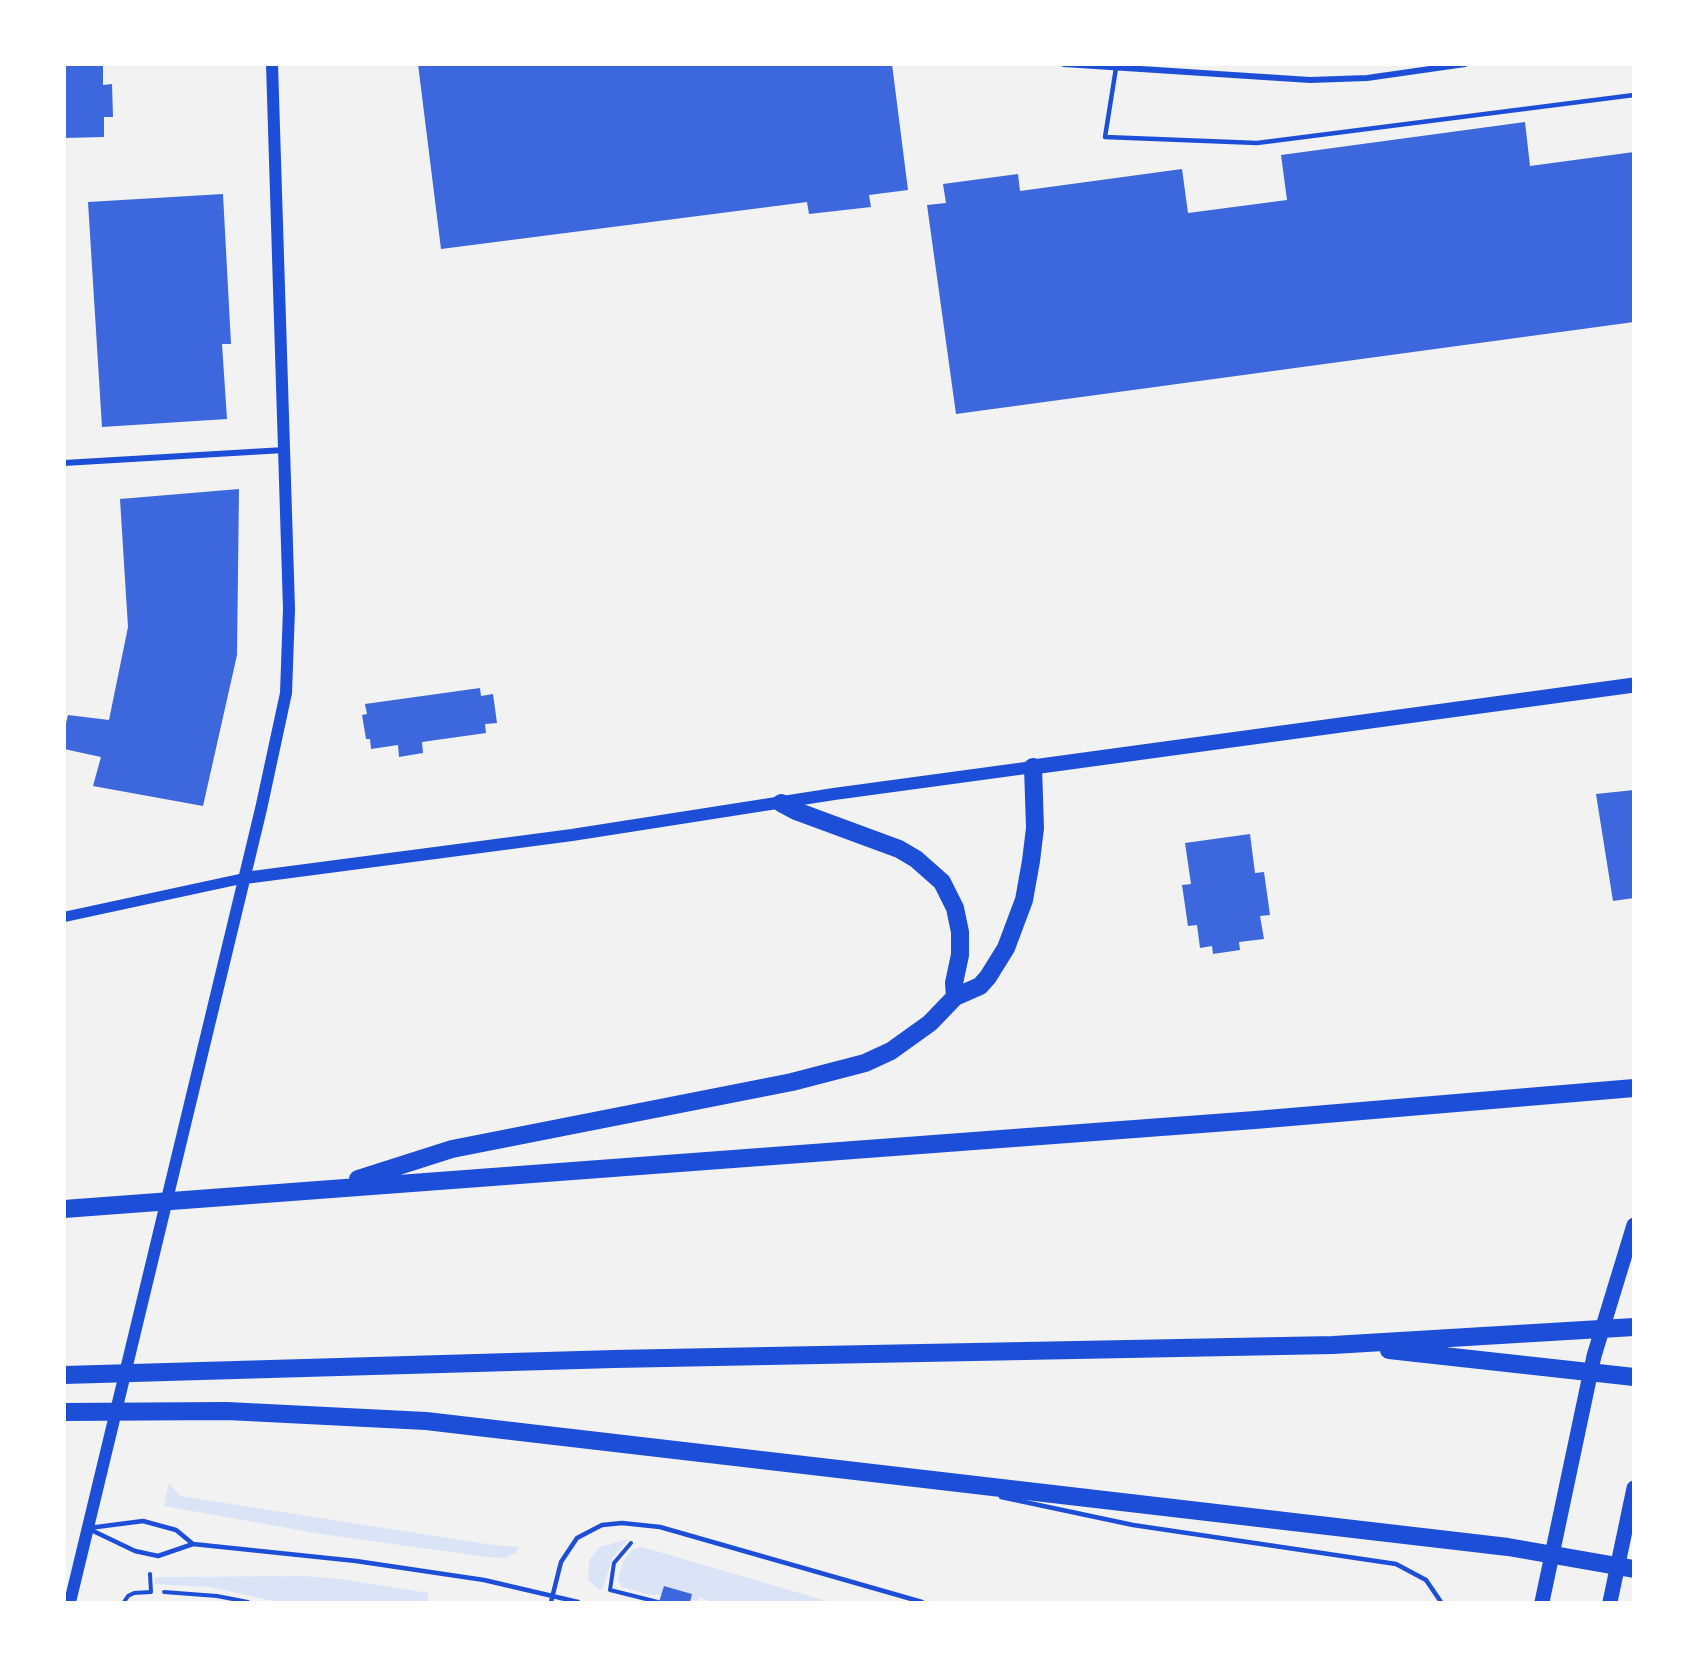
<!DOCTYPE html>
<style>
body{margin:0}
#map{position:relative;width:1698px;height:1667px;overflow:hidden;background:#f2f2f2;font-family:Barlow,sans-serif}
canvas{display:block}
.frame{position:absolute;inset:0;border:66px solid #fff;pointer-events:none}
</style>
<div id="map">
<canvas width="1698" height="1667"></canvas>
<div class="frame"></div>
</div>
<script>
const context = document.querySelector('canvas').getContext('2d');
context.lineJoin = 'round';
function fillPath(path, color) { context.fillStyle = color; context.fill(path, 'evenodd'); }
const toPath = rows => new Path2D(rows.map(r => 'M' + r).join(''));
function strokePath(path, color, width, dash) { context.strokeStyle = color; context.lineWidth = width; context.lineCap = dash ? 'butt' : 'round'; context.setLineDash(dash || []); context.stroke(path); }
fillPath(toPath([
 [169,1483,180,1496,493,1545,519,1547,516,1553,504,1558,487,1557,321,1534,164,1506],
 [628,1539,613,1557,602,1590,598,1589,588,1580,589,1560,600,1547],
 [640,1547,646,1548,830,1602,712,1602,700,1597,698,1601,690,1600,692,1594,665,1586,662,1595,650,1595,622,1587,618,1579,623,1561,632,1550],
 [304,1576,340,1579,429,1593,427,1602,278,1602,210,1587,154,1584,156,1577]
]), '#dbe4f7');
fillPath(toPath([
 [418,64,892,64,908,190,869,195,871,207,809,214,807,202,441,249],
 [64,66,103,66,103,85,112,84,113,117,104,117,104,137,64,138],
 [1525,122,1530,166,1634,152,1634,322,956,414,927,205,946,203,943,184,1018,174,1020,191,1182,169,1188,213,1287,200,1281,155],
 [223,194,231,344,222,344,227,419,102,427,88,202],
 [239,489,237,655,203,806,93,786,101,757,64,749,64,731,68,715,109,720,128,627,120,499],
 [480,688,481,696,493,694,497,723,485,724,486,733,422,742,423,753,399,757,398,745,371,749,370,739,366,739,362,715,367,714,365,704],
 [1634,790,1634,898,1613,901,1596,794],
 [1250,834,1255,873,1264,872,1270,915,1260,916,1264,939,1239,942,1240,950,1213,954,1212,946,1200,948,1197,925,1188,926,1182,885,1191,884,1185,843],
 [664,1586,692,1594,690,1602,659,1602]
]), '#3d67dc');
strokePath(toPath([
 [631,1543,614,1563,610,1590,658,1602],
 [164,1592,217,1596,248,1602],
 [124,1602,128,1596,134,1593,151,1592,150,1574]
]), '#1d4ed8', 4);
strokePath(toPath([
 [1116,68,1105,137,1257,143,1634,95],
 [1001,1497,1133,1525,1396,1564,1426,1580,1441,1602],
 [89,1528,143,1521,176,1530,193,1544],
 [89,1529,135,1551,158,1556,193,1544,356,1561,484,1580,578,1602],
 [551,1602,561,1562,577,1538,602,1525,622,1523,660,1527,922,1602]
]), '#1d4ed8', 4.5);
strokePath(toPath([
 [1064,64,1310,80,1367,78,1465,64],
 [64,463,284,450]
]), '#1d4ed8', 6);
strokePath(toPath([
 [64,917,245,878]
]), '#1d4ed8', 10);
strokePath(toPath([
 [245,878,572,835,834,794,1033,767],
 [70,1602,261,809,286,693,289,609,272,64]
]), '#1d4ed8', 12);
strokePath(toPath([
 [1033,767,1634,685],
 [1542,1602,1594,1356,1634,1225],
 [1610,1602,1634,1488]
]), '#1d4ed8', 15);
strokePath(toPath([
 [781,803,796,811,899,849,916,859,942,882,955,908,960,932,960,955,954,983,955,997],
 [358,1179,452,1149,792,1082,865,1063,891,1051,930,1023,955,997,980,986,988,977,1006,948,1024,900,1031,861,1035,828,1033,767],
 [64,1209,1255,1120,1634,1088],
 [1389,1350,1634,1377],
 [64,1375,614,1359,1333,1345,1634,1327],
 [64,1412,227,1411,426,1421,1508,1547,1634,1569]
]), '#1d4ed8', 18);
</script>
